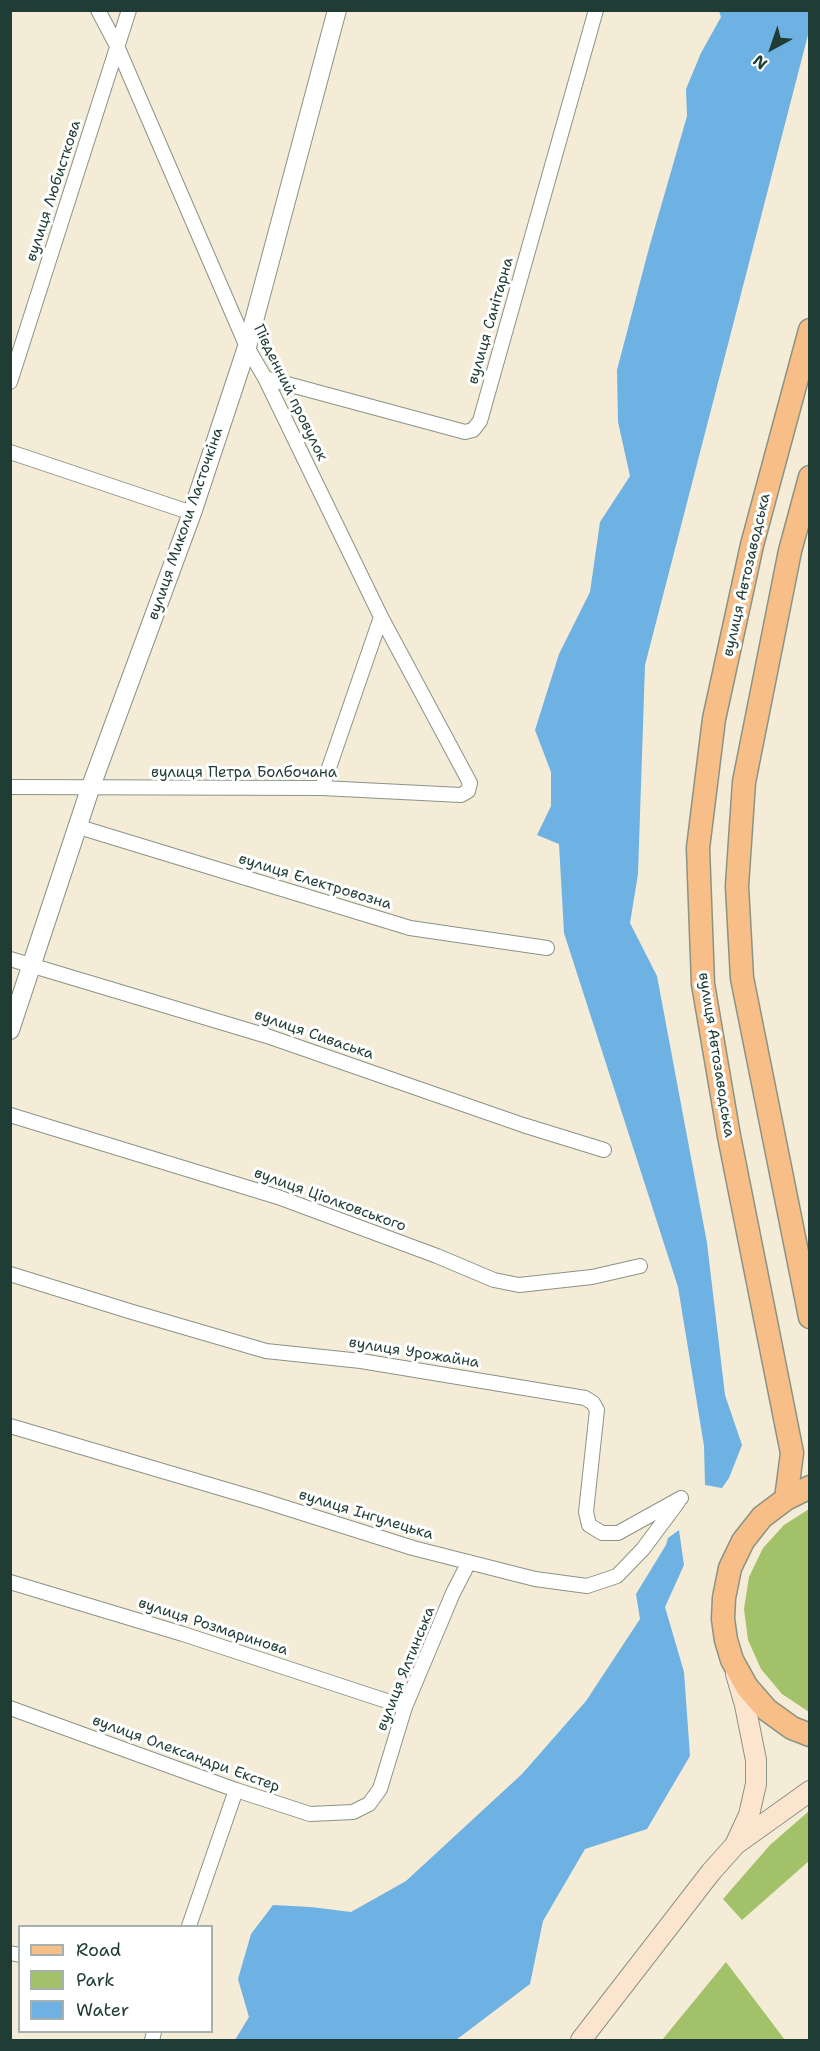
<!DOCTYPE html>
<meta charset="utf-8">
<style>
body{margin:0}
#map{position:relative;width:820px;height:2051px;overflow:hidden;background:#f4ecd7;font-family:"Shantell Sans",sans-serif}
canvas{display:block}
.frame{position:absolute;inset:0;border:12px solid #1f3d34;pointer-events:none}
.legend{position:absolute;left:18px;top:1925px;width:195px;height:108px;box-sizing:border-box;background:#fff;border:2px solid #a5b1ae;margin:0;padding:8px 10px;list-style:none;font-size:18px;color:#1f3d34}
.legend li{display:flex;align-items:center;gap:12px;height:30px}
.legend b{width:30px;border:2px solid #a5b1ae}
.north{position:absolute;left:742px;top:18px;width:60px;height:60px;-webkit-text-stroke:4px #fff;paint-order:stroke;rotate:220deg;font-size:16px;font-weight:700;line-height:24px;text-align:center;color:#1f3d34}
.north::after{content:'';display:block;margin:auto;width:21px;height:27px;background:#1f3d34;clip-path:polygon(50% 0,100% 100%,50% 72%,0 100%)}
</style>
<div id="map">
<canvas width="820" height="2051"></canvas>
<div class="frame"></div>
<ul class="legend">
<li><b style="height:8px;background:#f7be87"></b>Road</li>
<li><b style="height:16px;background:#a3c169"></b>Park</li>
<li><b style="height:16px;background:#6eb1e3"></b>Water</li>
</ul>
<div class="north">N</div>
</div>
<script>
const context = document.querySelector('canvas').getContext('2d');
context.lineJoin = 'round';
function fillPath(path, color) { context.fillStyle = color; context.fill(path, 'evenodd'); }
const toPath = rows => new Path2D(rows.map(r => 'M' + r).join(''));
function strokePath(path, color, width, dash) { context.strokeStyle = color; context.lineWidth = width; context.lineCap = dash ? 'butt' : 'round'; context.setLineDash(dash || []); context.stroke(path); }
function write(font, color, halo, rows, align = 'center') {
  context.font = font + ' "Shantell Sans",sans-serif'; context.lineWidth = 6; context.setLineDash([]); context.textBaseline = 'middle'; context.strokeStyle = halo; context.fillStyle = color; for (const [text, x, y, turn = 0] of rows) {
    context.save(); context.translate(x, y); context.rotate((+turn || 0) * Math.PI / 180); context.textAlign = isNaN(turn) ? turn : align; if (halo) context.strokeText(text, 0, 0); context.fillText(text, 0, 0); context.restore();
  }
}
fillPath(toPath([
 [809,1509,809,1712,782,1694,761,1669,748,1640,744,1609,749,1577,763,1548,784,1525],
 [809,1811,809,1861,742,1920,723,1899,770,1845],
 [726,1962,785,2040,662,2040]
]), '#a3c169');
fillPath(toPath([
 [719,11,809,11,809,31,645,665,638,874,630,923,657,976,707,1243,725,1395,742,1445,729,1478,722,1488,705,1485,704,1446,678,1287,564,933,559,844,537,835,551,806,551,772,535,730,559,654,590,592,600,522,630,476,618,422,617,370,649,248,687,116,686,89,701,53,721,17],
 [679,1530,684,1565,665,1607,684,1672,690,1756,647,1829,585,1849,543,1921,530,1984,456,2040,235,2040,249,2017,238,1979,251,1934,273,1905,311,1907,351,1912,406,1881,522,1774,586,1701,640,1619,636,1594,666,1545,668,1538]
]), '#6eb1e3');
const minor = toPath([
 [265,378,465,432,473,430,480,421,596,10],
 [10,382,129,10],
 [10,452,192,513],
 [10,787,322,788,461,795,468,791,470,783,381,617,265,378,247,347,117,46,98,10],
 [322,788,381,617],
 [79,827,410,928,547,948],
 [10,959,267,1036,523,1125,604,1150],
 [10,1115,278,1197,437,1256,494,1280,519,1285,592,1277,640,1266],
 [10,1274,129,1311,266,1351,361,1361,585,1398,593,1403,597,1410,586,1512,589,1525,602,1533,618,1533,681,1498],
 [10,1426,261,1500,413,1548,535,1579,587,1586,617,1576,643,1549,678,1502],
 [10,1582,183,1634,405,1707],
 [10,1708,236,1790,310,1814,353,1812,369,1804,380,1789,405,1707,453,1593,469,1562],
 [189,1926,236,1790],
 [10,1953,20,1955],
 [152,2040,154,2032]
]);
const tertiary = toPath([
 [10,1030,90,789,192,513,247,347,337,10]
]);
const secondary = toPath([
 [736,1674,745,1705,756,1760,756,1784,749,1815,736,1843],
 [581,2040,711,1872,736,1844,810,1791]
]);
const primary = toPath([
 [810,477,790,551,744,782,737,886,742,978,810,1317],
 [810,1487,786,1499,762,1517,743,1541,730,1568,724,1598,723,1619,726,1640,732,1660,747,1687,767,1710,792,1728,810,1735],
 [786,1499,792,1453,729,1136,703,984,698,848,714,719,752,545,810,330]
]);
strokePath(minor, '#8a9486', 16);
strokePath(tertiary, '#8a9486', 20);
strokePath(secondary, '#8a9486', 22);
strokePath(primary, '#8a9486', 25);
strokePath(minor, '#fff', 14);
strokePath(tertiary, '#fff', 18);
strokePath(secondary, '#fce5cf', 20);
strokePath(primary, '#f7be87', 22);
write('15px', '#1f3d34', '#fff', [
 ["вулиця Любисткова",54,191,-72],
 ["вулиця Санітарна",491,321,-74],
 ["Південний провулок",290,393,64],
 ["вулиця Миколи Ласточкіна",186,524,-71],
 ["вулиця Автозаводська",747,575,-77],
 ["вулиця Петра Болбочана",244,773],
 ["вулиця Електровозна",315,882,17],
 ["вулиця Сиваська",314,1035,19],
 ["вулиця Автозаводська",716,1055,81],
 ["вулиця Ціолковського",330,1200,20],
 ["вулиця Урожайна",414,1353,9],
 ["вулиця Інгулецька",366,1515,17],
 ["вулиця Розмаринова",213,1627,18],
 ["вулиця Ялтинська",406,1669,-68],
 ["вулиця Олександри Екстер",186,1754,20]
]);
</script>
